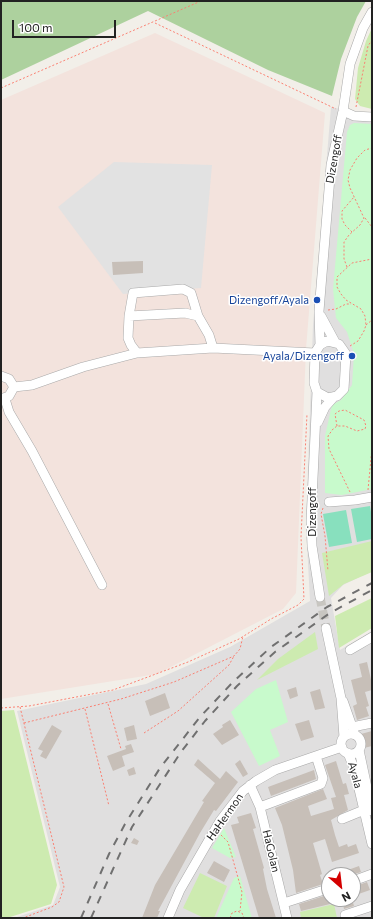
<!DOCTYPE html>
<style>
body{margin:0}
#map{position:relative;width:373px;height:919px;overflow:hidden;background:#f2efe9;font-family:Commissioner,sans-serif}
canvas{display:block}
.frame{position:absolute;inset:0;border:2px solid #222;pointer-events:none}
.north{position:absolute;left:321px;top:867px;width:40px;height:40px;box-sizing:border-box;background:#fff;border:1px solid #a7a7a7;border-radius:50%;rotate:152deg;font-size:11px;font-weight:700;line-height:16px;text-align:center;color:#222}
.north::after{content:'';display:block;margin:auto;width:14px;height:18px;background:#d40000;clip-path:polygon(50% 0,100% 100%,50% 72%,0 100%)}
.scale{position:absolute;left:12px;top:20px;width:104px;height:18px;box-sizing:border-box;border:2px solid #222;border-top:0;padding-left:5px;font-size:12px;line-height:14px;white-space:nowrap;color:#222;-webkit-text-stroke:3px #fff;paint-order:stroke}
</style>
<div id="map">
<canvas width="373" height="919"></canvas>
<div class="frame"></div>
<div class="north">N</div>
<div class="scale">100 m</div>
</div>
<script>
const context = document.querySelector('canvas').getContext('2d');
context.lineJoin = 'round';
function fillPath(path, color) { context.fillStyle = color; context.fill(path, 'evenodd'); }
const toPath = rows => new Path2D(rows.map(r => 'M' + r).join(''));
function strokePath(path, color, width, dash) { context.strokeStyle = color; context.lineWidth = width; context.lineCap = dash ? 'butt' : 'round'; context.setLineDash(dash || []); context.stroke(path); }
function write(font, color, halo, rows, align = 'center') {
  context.font = font + ' Commissioner,sans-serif'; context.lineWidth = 3; context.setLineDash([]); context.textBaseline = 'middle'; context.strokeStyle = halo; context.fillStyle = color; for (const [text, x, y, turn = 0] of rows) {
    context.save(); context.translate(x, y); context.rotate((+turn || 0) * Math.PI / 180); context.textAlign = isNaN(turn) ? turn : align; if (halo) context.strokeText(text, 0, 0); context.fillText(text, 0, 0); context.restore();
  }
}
fillPath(toPath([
 [331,107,372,116,372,571,343,585,331,598,340,650,372,631,372,918,14,918,53,905,60,887,17,711,146,684,230,647,310,601,306,525,313,325],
 [329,875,353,875,353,899,329,899]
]), '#e0dfdf');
fillPath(toPath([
 [155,33,325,113,306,349,296,593,283,609,157,674,1,699,1,100]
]), '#f3e3dd');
fillPath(toPath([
 [372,28,372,109,360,106,355,99,358,68,366,41],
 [372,541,372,572,344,584,329,596,322,553],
 [372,598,372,628,339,648,335,616],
 [315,632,318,649,257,680,278,659],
 [14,710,57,885,51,904,7,918,1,918,1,711],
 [200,873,227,886,214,918,204,918,183,908],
 [334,904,337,918,301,918,300,912]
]), '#cdebb0');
fillPath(toPath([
 [1,1,366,1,357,17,341,59,332,96,268,70,148,11,1,80]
]), '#add19e');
fillPath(toPath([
 [354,123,372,124,372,489,342,495,325,493,325,436,332,405,341,400,352,385,354,354,347,332,336,318,333,289,347,132,350,125],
 [276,680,288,722,270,730,280,756,259,766,231,712,256,689],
 [224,828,236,857,230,858,212,848],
 [240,876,252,918,216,918,234,878]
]), '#c8facc');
fillPath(toPath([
 [370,506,372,518,372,539,357,542,351,509],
 [346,510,352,543,329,547,323,514]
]), '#88e0be');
fillPath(toPath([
 [114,162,212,165,201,288,123,294,58,207]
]), '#e2e2e2');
fillPath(toPath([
 [143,261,143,273,113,275,112,262],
 [367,662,372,684,372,690,365,692,369,706,366,707,369,716,357,720,353,706,357,704,351,680,362,677,359,664],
 [296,687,298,696,290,699,287,690],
 [320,689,325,708,315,710,310,692],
 [165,693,170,708,150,716,145,701],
 [230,720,239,735,222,745,213,734,223,727,222,725],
 [309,720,314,737,301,741,295,724],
 [52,725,62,731,46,759,40,756,43,751,38,749],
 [134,725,137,739,127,741,124,728],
 [372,731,372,746,364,748,361,734],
 [131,744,134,752,122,756,125,766,113,771,107,756,126,749,125,746],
 [198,759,220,779,226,771,238,782,216,811,214,810,200,833,158,911,160,911,157,918,142,918,155,885,204,802,202,801,215,783,194,765],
 [240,760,248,774,243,777,235,764],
 [336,761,343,784,346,783,349,794,344,795,348,810,331,820,335,835,339,847,347,844,348,847,356,844,359,853,332,862,325,839,313,843,322,874,320,875,323,884,296,893,293,870,282,825,275,808,323,789,327,799,308,806,311,816,334,809,331,798,336,797,325,765],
 [134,767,136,774,129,776,127,770],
 [314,770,316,779,271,796,268,787],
 [251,813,256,828,253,829,264,868,263,869,267,889,276,918,259,918,231,825,239,823,237,817],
 [134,838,139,841,137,845,131,843],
 [214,861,230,870,224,882,207,873],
 [359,866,361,872,352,875,334,875],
 [367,882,370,890,353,896,353,887],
 [327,895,330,904,301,911,299,904],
 [342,899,352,899,354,906,344,909]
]), '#c7bfb8');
strokePath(toPath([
 [320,597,326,628]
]), '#c8c6c1', 9, [9, 4.5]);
const minor = toPath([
 [343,111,354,116,372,117],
 [129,316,133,293,183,289,191,293,198,316,209,335,213,348],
 [321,316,335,342],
 [327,341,339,344,346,354,344,389,337,396,328,398,317,392,314,383,315,353,320,345,327,341],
 [320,345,319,311,331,165,343,111,350,64,363,28,372,12],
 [137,353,131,345,128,338,129,316,185,313,198,316],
 [1,376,9,379,14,387,9,396,1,399],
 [14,387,32,385,83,367,137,353,213,348,315,353],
 [317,392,311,521,312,546,320,597],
 [5,399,9,412,32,451,102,585],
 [318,422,325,407,333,398],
 [329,502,355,500,372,497],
 [326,628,341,698,344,737],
 [350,650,372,637],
 [343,701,355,735],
 [352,727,372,723],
 '341 744a10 10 0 1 1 20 0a10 10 0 1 1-20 0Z',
 [359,750,372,811],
 [348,753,354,768,372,844],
 [250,785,260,807,287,918],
 [260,807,321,784,323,778,316,756],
 [342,819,364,810],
 [353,881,372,874],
 [284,903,324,890],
 [345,915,372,906],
 [168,918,180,890,220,821,243,791,256,781,275,770,342,747]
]);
strokePath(minor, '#a9a9a9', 10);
strokePath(toPath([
 [155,23,336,109],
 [1,88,201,1],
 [356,107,368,46,372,40],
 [365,218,372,227],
 [352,232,345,225,342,219,342,211,354,197],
 [347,267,344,259,344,242,349,235,360,225,364,218,350,188,348,180,350,170,357,158,365,150,372,148],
 [328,310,336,309,346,304,351,304],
 [366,325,372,320],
 [350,346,358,341,364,331,366,325,365,316,361,309,346,300,341,294,337,287,337,277,352,263,372,259],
 [337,426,335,414,339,411,345,410,364,420,366,426,365,429,357,431,345,426,337,426,333,429,328,436,329,449,350,492],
 [368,490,372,448],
 [323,508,321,514,325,536,328,571],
 [108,704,121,749],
 [20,707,64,887,59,902,52,907,23,918],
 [1,708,29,706,113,690,188,662,239,639,271,619,298,605,304,599,301,537,307,414],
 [85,709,109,806],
 [24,723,121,699,174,682,234,656,240,649,243,636],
 [144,733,178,711,229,665,234,656],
 [221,835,228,842,242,892,240,911],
 [230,918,232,913,237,911,242,913,244,918]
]), '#fa8072', 1, [2, 2]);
strokePath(minor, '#fff', 9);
strokePath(toPath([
 [81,918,109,854,125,824,160,768,200,717,233,682,271,647,327,607,372,583],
 [91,918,132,827,181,752,205,721,237,686,275,652,330,613,372,590]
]), '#707070', 2, [8, 8]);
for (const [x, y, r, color] of [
 [317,300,4,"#1a4fb4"],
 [352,356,4,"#1a4fb4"]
]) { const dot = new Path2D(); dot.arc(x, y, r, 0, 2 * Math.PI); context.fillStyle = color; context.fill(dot); strokePath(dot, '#fff', 1.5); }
write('11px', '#222', '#fff', [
 ["Dizengoff",334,159,-80],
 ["Dizengoff",312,512,-90],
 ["Ayala",355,775,75],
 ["HaHermon",225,817,-55],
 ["HaGolan",271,851,77]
]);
write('11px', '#164399', '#fff', [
 ["Dizengoff/Ayala",309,300],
 ["Ayala/Dizengoff",344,356]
], 'right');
</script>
